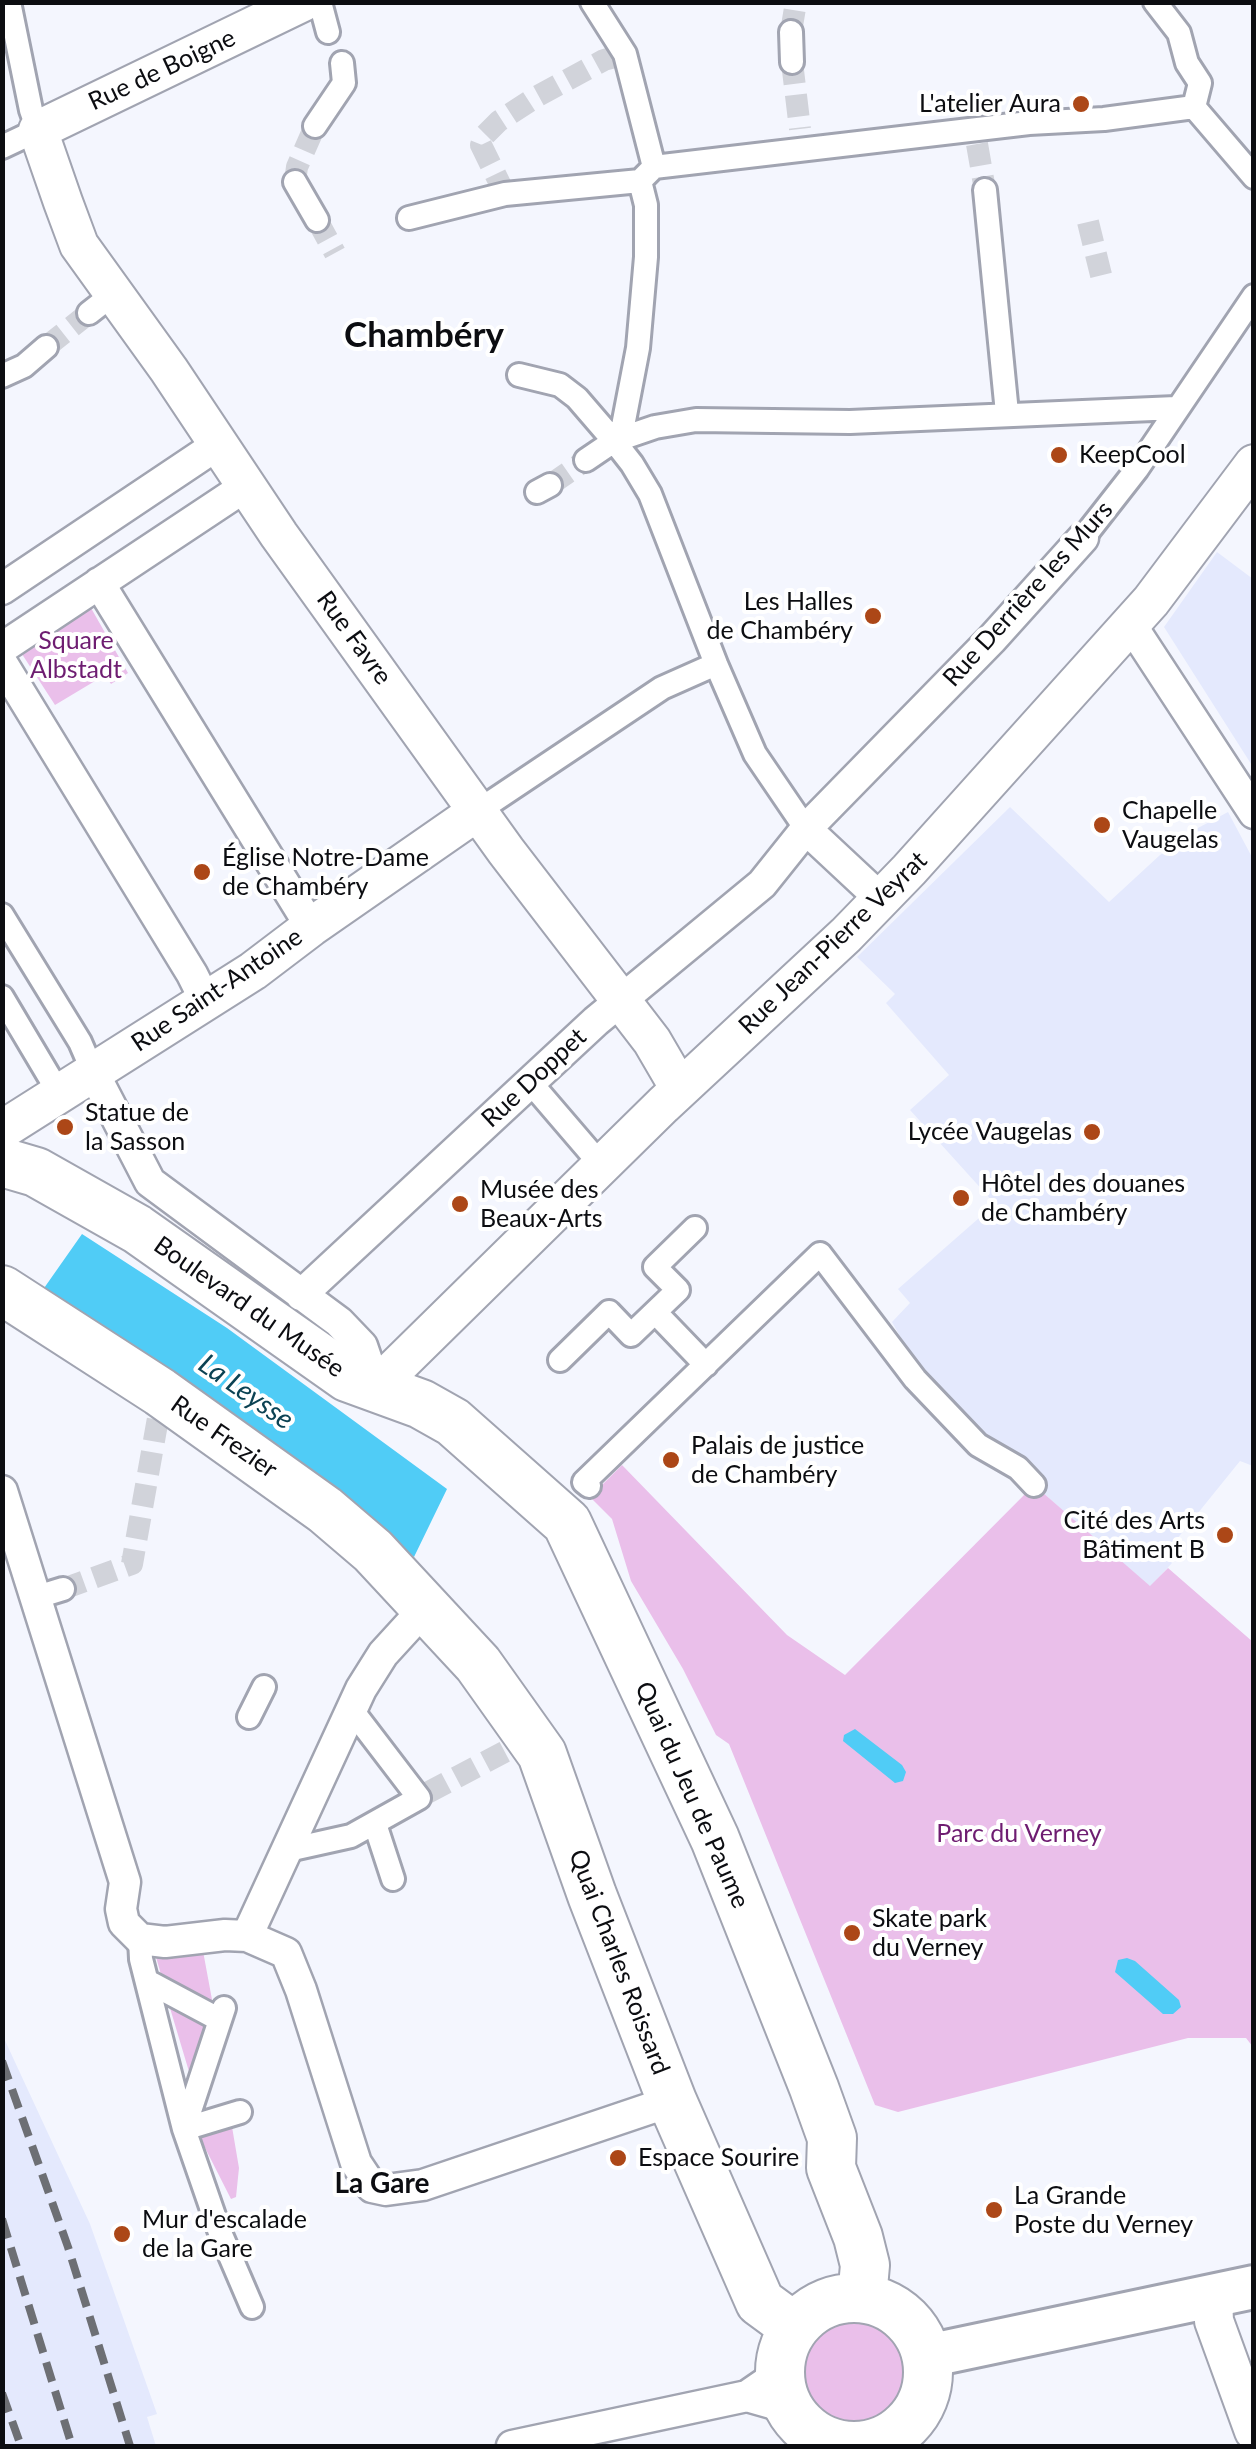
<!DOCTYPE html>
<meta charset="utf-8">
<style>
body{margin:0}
#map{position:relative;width:1256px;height:2449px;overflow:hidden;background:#f4f6fe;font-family:Lato,sans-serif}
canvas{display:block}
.frame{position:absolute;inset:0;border:5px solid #0c0d11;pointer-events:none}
</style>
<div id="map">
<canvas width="1256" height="2449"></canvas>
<div class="frame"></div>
</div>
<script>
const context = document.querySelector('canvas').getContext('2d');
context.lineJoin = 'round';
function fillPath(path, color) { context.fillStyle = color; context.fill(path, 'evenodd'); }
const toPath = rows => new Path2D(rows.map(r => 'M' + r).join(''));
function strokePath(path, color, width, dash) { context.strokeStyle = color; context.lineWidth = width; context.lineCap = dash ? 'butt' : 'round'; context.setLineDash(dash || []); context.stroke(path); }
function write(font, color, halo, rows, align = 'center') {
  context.font = font + ' Lato,sans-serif'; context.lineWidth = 8; context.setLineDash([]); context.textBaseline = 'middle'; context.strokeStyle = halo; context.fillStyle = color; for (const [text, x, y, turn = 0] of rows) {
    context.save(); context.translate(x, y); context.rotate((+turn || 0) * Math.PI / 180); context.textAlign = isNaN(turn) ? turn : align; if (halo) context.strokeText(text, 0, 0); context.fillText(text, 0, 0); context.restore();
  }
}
fillPath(toPath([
 [1217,552,1253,579,1253,767,1164,627],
 [1010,807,1109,902,1160,855,1185,839,1183,836,1228,812,1253,859,1253,1466,1240,1461,1164,1555,1172,1563,1150,1587,985,1442,923,1378,892,1322,910,1303,898,1289,995,1204,910,1110,949,1075,886,1003,895,994,857,957],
 [2,2034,90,2224,157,2414,147,2417,156,2446,3,2446]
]), '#e4e9fd');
fillPath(toPath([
 [91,608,128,673,111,684,105,675,55,705,20,651],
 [622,1465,787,1635,845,1675,1034,1485,1150,1586,1168,1568,1253,1642,1253,2047,1246,2038,1188,2038,898,2112,875,2105,729,1744,716,1735,683,1669,631,1581,612,1519,590,1497],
 [203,1951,213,2005,162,1978,156,1957],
 [167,1998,209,2022,190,2075],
 [231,2121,239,2168,236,2197,231,2199,197,2132],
 '797 2370a59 59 0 1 1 118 0a59 59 0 1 1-118 0Z'
]), '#eabfea');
fillPath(toPath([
 [82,1234,227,1328,447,1489,414,1557,257,1434,154,1358,42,1291],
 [855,1729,902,1765,906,1772,903,1781,895,1783,843,1741,844,1735],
 [1127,1958,1135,1961,1179,2000,1181,2007,1173,2014,1163,2014,1115,1972,1118,1960]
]), '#50ccf6');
strokePath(toPath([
 [791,32,796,2],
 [792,62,800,129],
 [977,144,985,190],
 [295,182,297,167,315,126],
 [505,194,481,145,485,135,499,121,536,97,604,60,625,54],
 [317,220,335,253],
 [1088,222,1102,279],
 [46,347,89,313],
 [550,485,586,460],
 [63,1589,132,1564,160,1407],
 [427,1793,508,1750]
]), '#d1d3da', 22, [22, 11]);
const pedestrian = toPath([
 [320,2,328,32],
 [592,2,625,54,654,167],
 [1155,2,1179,33,1187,63,1200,83,1194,107,1254,177],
 [791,32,792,62],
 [315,126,344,83,342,63],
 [2,147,38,130,31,110,9,2],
 [640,181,654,167,1029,123,1104,119,1194,107],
 [295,182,317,220],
 [985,190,1007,413],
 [409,218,505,194,640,181],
 [89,313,112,295],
 [519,375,560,385,577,398,614,441],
 [2,376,24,366,46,347],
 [614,441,655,427,696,420,850,422,1176,408],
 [614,441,623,426,638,348,646,257,646,205,640,181],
 [586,460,614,441,632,464,650,494,716,664,755,754,806,829],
 [537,492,550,485],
 [1083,538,1137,469,1254,296],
 [478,811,662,688,716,664],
 [2,915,80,1042,93,1072],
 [2,997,59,1093],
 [530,1082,602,1166],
 [655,1312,706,1365],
 [560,1360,609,1312,631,1335,678,1290,655,1267,695,1228],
 [589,1486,584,1482,820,1254,915,1379,978,1445,1018,1468,1034,1485],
 [37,1597,63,1589],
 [249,1717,264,1687],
 [375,1824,393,1879],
 [288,1850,351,1836,419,1798,351,1709],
 [140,1939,141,1959,184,2129,219,2230,252,2307],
 [147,1981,220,2020],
 [184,2129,224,2008],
 [184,2129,240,2112]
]);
const minor = toPath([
 [99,583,311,927],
 [2,589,217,445],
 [1131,625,1254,813],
 [2,648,246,486],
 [2,663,192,974,206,1002],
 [806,829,881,899],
 [93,1072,150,1182,339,1322,362,1346,376,1387],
 [301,1295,596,1021,762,884,806,829,992,639,1083,538],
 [2,1491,125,1882,121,1909,124,1923,140,1939,165,1942,225,1935,247,1936,286,1953,301,1990,356,2163,372,2187,386,2190,423,2185,672,2101],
 [247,1936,361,1689,383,1654,426,1607],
 [747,2396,789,2408],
 [512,2446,747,2396,779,2374]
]);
const tertiary = toPath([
 [303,2,38,130,63,202,79,245,169,370,279,535,506,851,652,1041,680,1089],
 [2,1130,253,971,311,927,478,811],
 [376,1387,663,1105,846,935,909,870,1151,601,1254,464],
 [1213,2298,1214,2321,1254,2431]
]);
const secondary = toPath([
 [927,2356,1254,2287]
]);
const primary = toPath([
 [2,1162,36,1172,137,1229,347,1377,421,1404,453,1422,567,1523,715,1839,814,2088,832,2138,831,2168,858,2237,865,2265,862,2298],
 [2,1290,160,1392,325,1510,373,1551,478,1664,542,1754,592,1895,672,2101,760,2302,794,2327],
 '780 2372a74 74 0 1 1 148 0a74 74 0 1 1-148 0Z'
]);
strokePath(pedestrian, '#a1a4b1', 28);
strokePath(minor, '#a1a4b1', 35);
strokePath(tertiary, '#a1a4b1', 42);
strokePath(secondary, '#a1a4b1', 48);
strokePath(primary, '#a1a4b1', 52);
strokePath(pedestrian, '#fff', 22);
strokePath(minor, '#fff', 30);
strokePath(tertiary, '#fff', 38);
strokePath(secondary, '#fff', 42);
strokePath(primary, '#fff', 48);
strokePath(toPath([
 [2,2061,68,2247,130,2446],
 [2,2219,72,2446],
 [2,2393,21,2446]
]), '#6d6f74', 8, [20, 10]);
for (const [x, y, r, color] of [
 [1081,104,10,"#ac4717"],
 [1059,455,10,"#ac4717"],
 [873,616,10,"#ac4717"],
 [1102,825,10,"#ac4717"],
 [202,872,10,"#ac4717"],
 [65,1127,10,"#ac4717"],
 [1092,1132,10,"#ac4717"],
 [961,1198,10,"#ac4717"],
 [460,1204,10,"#ac4717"],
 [671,1460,10,"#ac4717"],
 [1225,1535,10,"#ac4717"],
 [852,1933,10,"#ac4717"],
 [618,2158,10,"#ac4717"],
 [994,2210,10,"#ac4717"],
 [122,2234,10,"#ac4717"]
]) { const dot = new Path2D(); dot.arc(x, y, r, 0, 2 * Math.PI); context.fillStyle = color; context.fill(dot); strokePath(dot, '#fff', 4); }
write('25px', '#0c0d11', '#fff', [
 ["Rue de Boigne",162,70,-25],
 ["Rue Derrière les Murs",1028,594,-48],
 ["Rue Favre",354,638,54],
 ["Rue Jean-Pierre Veyrat",833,943,-44],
 ["Rue Saint-Antoine",217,990,-34],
 ["Rue Doppet",534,1078,-43],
 ["Boulevard du Musée",249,1307,35],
 ["Rue Frezier",224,1437,35],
 ["Quai du Jeu de Paume",692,1795,66],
 ["Quai Charles Roissard",619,1962,69]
]);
write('25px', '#0c0d11', '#fff', [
 ["L'atelier Aura",1061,104,"right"],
 ["KeepCool",1079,455],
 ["Les Halles",853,602,"right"],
 ["de Chambéry",853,631,"right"],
 ["Chapelle",1122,811],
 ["Vaugelas",1122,840],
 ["Église Notre-Dame",222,858],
 ["de Chambéry",222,887],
 ["Statue de",85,1113],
 ["la Sasson",85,1142],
 ["Lycée Vaugelas",1072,1132,"right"],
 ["Hôtel des douanes",981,1184],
 ["de Chambéry",981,1213],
 ["Musée des",480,1190],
 ["Beaux-Arts",480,1219],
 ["Palais de justice",691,1446],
 ["de Chambéry",691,1475],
 ["Cité des Arts",1205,1521,"right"],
 ["Bâtiment B",1205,1550,"right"],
 ["Skate park",872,1919],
 ["du Verney",872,1948],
 ["Espace Sourire",638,2158],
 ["La Grande",1014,2196],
 ["Poste du Verney",1014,2225],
 ["Mur d'escalade",142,2220],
 ["de la Gare",142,2249]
], 'left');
write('25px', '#6e1d71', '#fff', [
 ["Square",76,641],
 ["Albstadt",76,670],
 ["Parc du Verney",1019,1834]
]);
write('italic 28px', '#0b4253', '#fff', [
 ["La Leysse",246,1392,35]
]);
write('bold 28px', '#0c0d11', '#fff', [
 ["La Gare",382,2184]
]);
write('bold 35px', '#0c0d11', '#fff', [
 ["Chambéry",424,336]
]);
</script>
